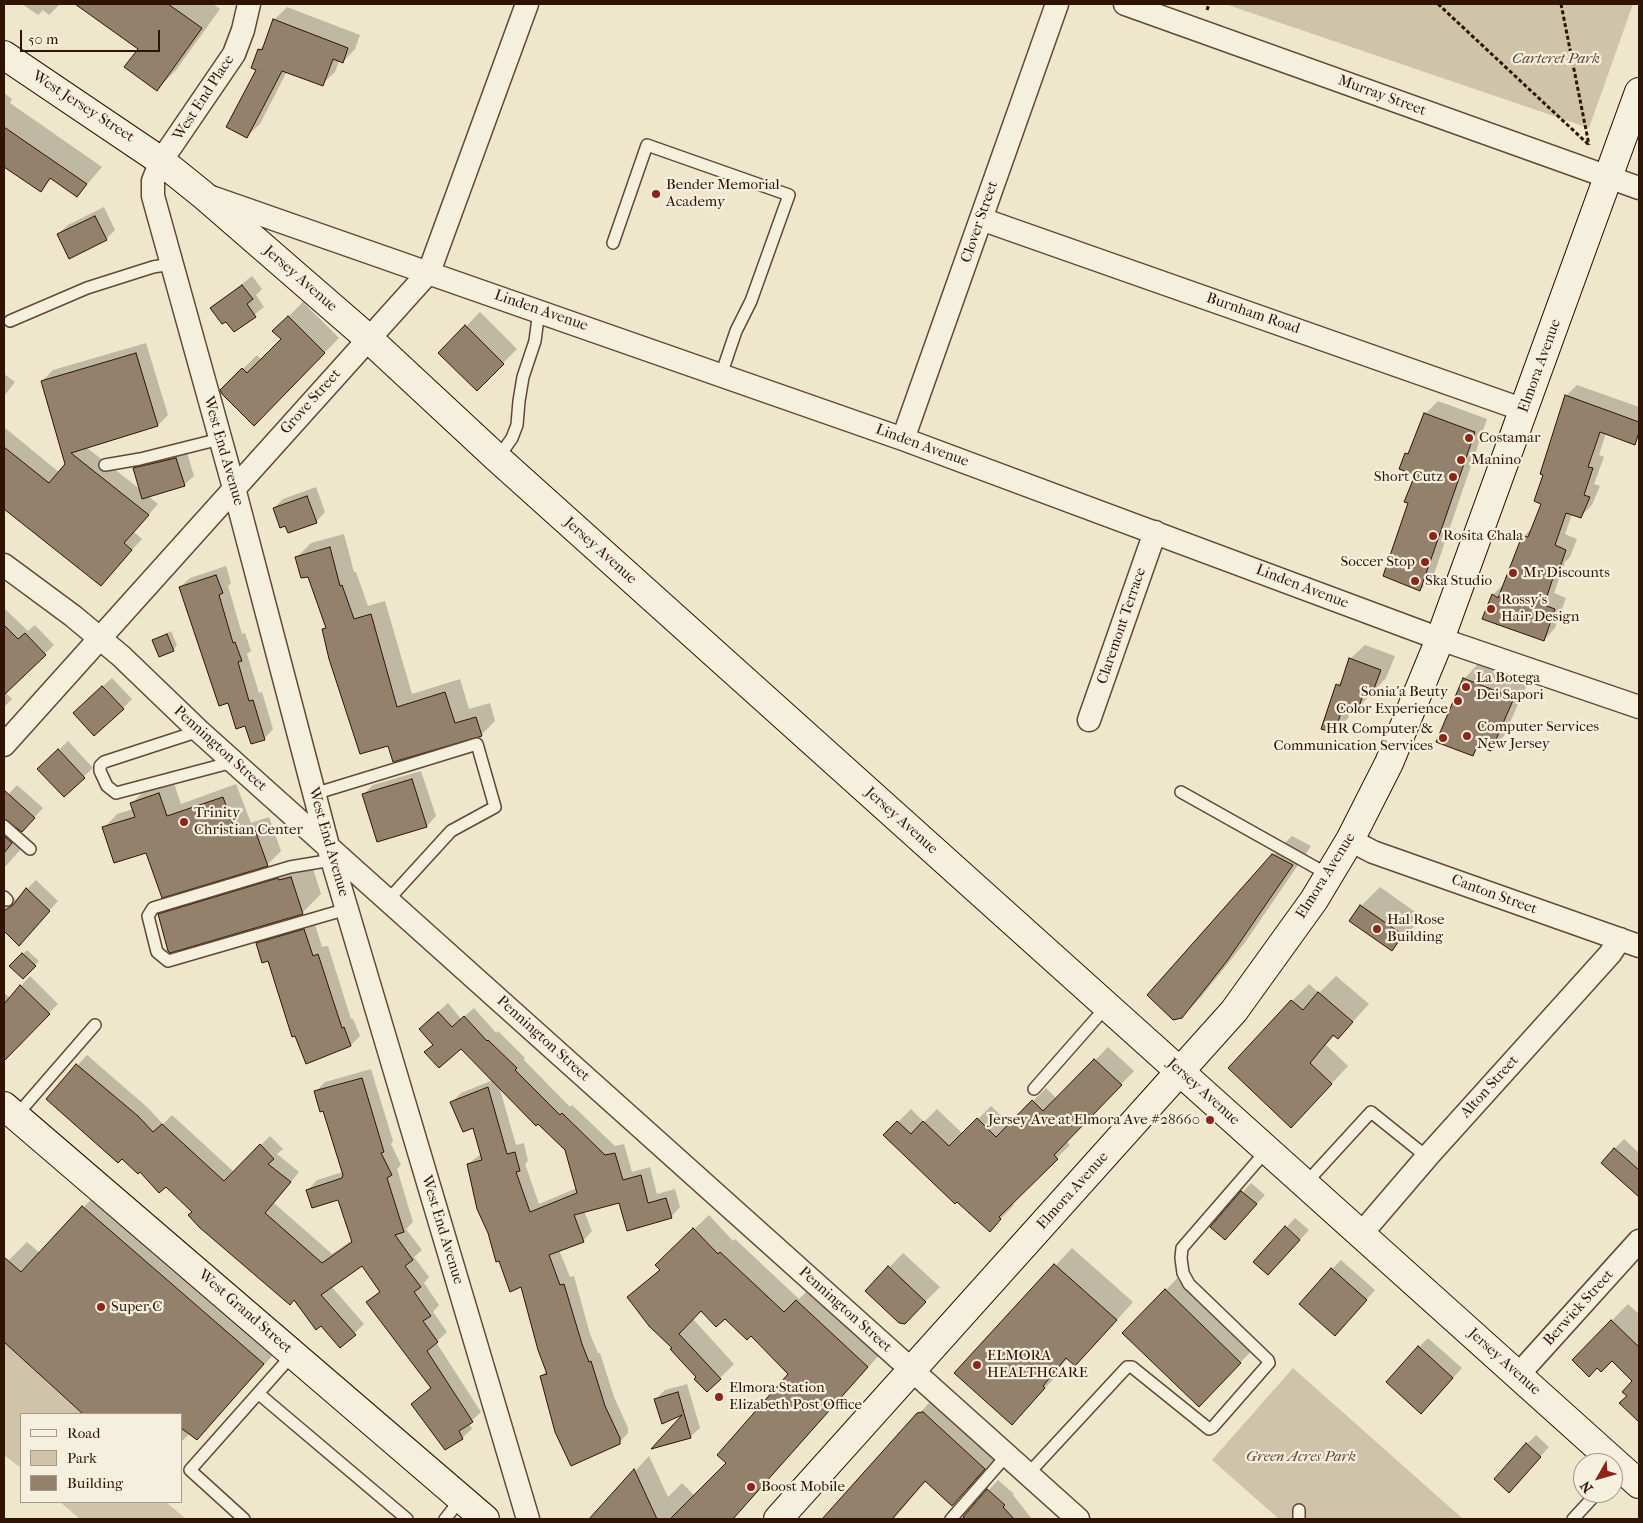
<!DOCTYPE html>
<style>
body{margin:0}
#map{position:relative;width:1643px;height:1523px;overflow:hidden;background:#efe7cb;font-family:"IM FELL French Canon",serif}
canvas{display:block}
.frame{position:absolute;inset:0;border:5px solid #301303;pointer-events:none}
.legend{position:absolute;left:20px;top:1413px;width:162px;height:90px;box-sizing:border-box;background:#f5efdd;border:1px solid #a69786;margin:0;padding:6px 9px;list-style:none;font-size:15px;color:#301303}
.legend li{display:flex;align-items:center;gap:10px;height:25px}
.legend b{width:25px;border:1px solid #a69786}
.north{position:absolute;left:1573px;top:1453px;width:50px;height:50px;box-sizing:border-box;background:#f5efdd;border:1px solid #a69786;border-radius:50%;rotate:232deg;font-size:14px;font-weight:700;line-height:20px;text-align:center;color:#301303}
.north::after{content:'';display:block;margin:auto;width:18px;height:22px;background:#8f2418;clip-path:polygon(50% 0,100% 100%,50% 72%,0 100%)}
.scale{position:absolute;left:20px;top:30px;width:140px;height:22px;box-sizing:border-box;border:2px solid #301303;border-top:0;padding-left:6px;font-size:15px;line-height:18px;white-space:nowrap;color:#301303;-webkit-text-stroke:4px #f5efdd;paint-order:stroke}
</style>
<div id="map">
<canvas width="1643" height="1523"></canvas>
<div class="frame"></div>
<ul class="legend">
<li><b style="height:6px;background:#f5efdd"></b>Road</li>
<li><b style="height:14px;background:#cfc3a9"></b>Park</li>
<li><b style="height:14px;background:#93816b"></b>Building</li>
</ul>
<div class="north">N</div>
<div class="scale">50 m</div>
</div>
<script>
const context = document.querySelector('canvas').getContext('2d');
context.lineJoin = 'round';
function fillPath(path, color) { context.fillStyle = color; context.fill(path, 'evenodd'); }
const toPath = rows => new Path2D(rows.map(r => 'M' + r).join(''));
function strokePath(path, color, width, dash) { context.strokeStyle = color; context.lineWidth = width; context.lineCap = dash ? 'butt' : 'round'; context.setLineDash(dash || []); context.stroke(path); }
function write(font, color, halo, rows, align = 'center') {
  context.font = font + ' "IM FELL French Canon",serif'; context.lineWidth = 4.5; context.setLineDash([]); context.textBaseline = 'middle'; context.strokeStyle = halo; context.fillStyle = color; for (const [text, x, y, turn = 0] of rows) {
    context.save(); context.translate(x, y); context.rotate((+turn || 0) * Math.PI / 180); context.textAlign = isNaN(turn) ? turn : align; if (halo) context.strokeText(text, 0, 0); context.fillText(text, 0, 0); context.restore();
  }
}
fillPath(toPath([
 [1225,4,1633,4,1589,128],
 [4,1342,83,1414,21,1414,21,1468,4,1455],
 [1293,1368,1463,1519,1279,1519,1212,1460],
 [60,1502,166,1502,186,1519,80,1519]
]), '#cfc3a9');
fillPath(toPath([
 [22,4,60,4,49,15,43,10,38,15],
 [77,4,213,4,220,9,176,70,157,89,139,48],
 [287,7,360,35,355,49,343,62,339,61,335,72,322,84,287,71,260,124,247,136,259,50,265,44,274,20],
 [4,93,12,99,10,103,102,167,77,196,52,178,40,190,4,165],
 [104,207,115,230,106,239,58,234,68,225],
 [252,276,262,289,256,295,264,307,234,331,227,320,212,308],
 [303,302,339,338,254,424,222,390,257,355,262,360,282,339,274,331],
 [480,312,517,349,477,389,440,353],
 [146,343,168,415,158,425,86,447,141,490,134,468,144,459,186,449,194,476,184,485,148,496,158,504,134,532,142,539,101,584,4,507,4,427,60,473,67,465,42,381,53,370],
 [4,374,15,382,4,396],
 [1577,385,1639,407,1639,438,1634,443,1606,433,1599,455,1604,457,1594,484,1600,486,1592,505,1580,517,1572,514,1565,534,1577,539,1570,557,1565,562,1554,593,1566,598,1555,628,1544,640,1493,595,1504,584,1523,537,1533,527,1542,503,1545,474,1566,396],
 [1438,401,1487,419,1433,577,1420,590,1409,502,1416,474,1406,454,1412,448,1425,414],
 [316,487,325,512,316,522,274,508,283,499],
 [344,534,354,572,356,572,368,606,385,601,412,694,460,679,469,709,490,703,495,721,481,735,389,744,323,630,327,626,309,575,297,557,311,543],
 [226,566,231,583,228,586,242,634,245,633,251,651,247,654,259,693,262,692,273,729,264,739,246,725,229,702,180,587,190,578],
 [4,608,28,631,35,625,54,645,10,688,4,681],
 [171,631,177,645,173,650,153,641],
 [1365,645,1395,656,1386,678,1357,709,1352,707,1348,718,1334,732,1337,685,1344,678,1350,659],
 [1478,664,1527,684,1504,736,1490,750,1481,746,1473,754,1464,679],
 [112,678,132,699,123,708,83,704],
 [4,691,12,699,4,707],
 [68,741,93,768,64,795,39,769],
 [421,771,436,816,427,826,378,840,364,794,373,785],
 [173,780,181,804,236,784,251,823,269,817,281,851,267,865,147,851,104,828,117,814,133,809,131,804,145,790],
 [17,785,43,808,31,821,7,818,7,822,28,841,4,868,4,799],
 [1292,836,1311,846,1246,941,1201,997,1181,1017,1273,855],
 [310,859,321,894,302,913,159,915,178,896],
 [36,880,58,901,19,944,4,930,4,889,16,900],
 [1380,887,1421,916,1411,930,1392,949,1361,906],
 [314,921,322,947,328,946,351,1019,353,1019,360,1036,351,1045,295,1034,269,960,257,944,266,934],
 [27,950,39,961,23,978,11,966],
 [30,976,58,1004,6,1056,4,1054,4,993,10,998],
 [1336,976,1369,1004,1338,1038,1335,1035,1326,1045,1348,1066,1308,1109,1292,1001,1309,984,1319,993],
 [448,1003,461,1019,474,1008,496,1033,498,1031,525,1058,524,1060,570,1107,572,1105,615,1146,624,1144,632,1172,650,1167,657,1194,675,1189,680,1207,671,1217,619,1202,584,1211,592,1231,583,1241,559,1250,570,1277,574,1276,590,1334,598,1353,600,1353,614,1397,628,1428,628,1433,619,1443,541,1376,547,1370,522,1286,468,1164,481,1154,474,1126,452,1102,461,1093,493,1080,461,1047,434,1045,429,1020],
 [499,1086,567,1149,577,1188,539,1204,525,1164,528,1161,524,1143,516,1145],
 [1108,1047,1134,1071,1066,1141,1070,1145,1011,1203,1014,1205,990,1230,898,1122,911,1109,924,1122,937,1109,963,1134,991,1106,1010,1124,1046,1088,1057,1099],
 [87,1055,147,1107,163,1124,172,1115,234,1172,270,1136,283,1149,277,1154,299,1172,274,1203,332,1254,352,1240,339,1198,308,1190,317,1180,343,1172,324,1109,315,1092,325,1082,371,1069,393,1141,391,1144,401,1165,397,1169,413,1222,406,1229,422,1250,414,1257,429,1277,424,1283,439,1305,433,1312,447,1332,436,1342,481,1412,469,1423,472,1429,462,1438,413,1404,431,1387,367,1302,381,1290,362,1265,331,1286,364,1324,341,1346,294,1298,193,1212,166,1185,140,1171,47,1099],
 [1624,1139,1639,1153,1639,1190,1637,1193,1602,1162],
 [1251,1183,1265,1195,1234,1229,1212,1227],
 [102,1188,282,1345,215,1419,190,1433,181,1442,181,1414,85,1414,4,1341,4,1265,27,1242,40,1253],
 [709,1215,733,1241,735,1239,799,1299,811,1287,882,1352,732,1519,596,1519,593,1517,649,1456,668,1497,682,1483,695,1496,728,1463,790,1374,751,1334,725,1318,701,1310,693,1319,734,1364,720,1378,698,1377,629,1297,660,1269,671,1251],
 [1295,1218,1309,1230,1278,1264,1255,1262],
 [1072,1248,1133,1302,1092,1348,1068,1358,1058,1369,1061,1371,1012,1423,956,1373],
 [903,1253,940,1287,905,1322,867,1291],
 [1341,1260,1375,1290,1344,1325,1332,1269],
 [1184,1271,1259,1343,1217,1387,1166,1290],
 [1628,1304,1639,1314,1639,1419,1621,1403,1628,1396,1634,1381,1612,1359,1597,1367,1573,1360],
 [1428,1338,1462,1368,1431,1403,1419,1347],
 [687,1384,700,1428,690,1437,655,1447,686,1412,662,1423,656,1399,665,1390],
 [937,1394,1003,1449,971,1486,952,1505,926,1481,894,1519,824,1519],
 [1536,1435,1549,1447,1518,1482,1527,1444],
 [998,1480,1014,1494,1013,1495,1032,1519,967,1519,965,1516]
]), '#0003');
const building = toPath([
 [75,4,168,4,202,28,157,91,124,67,138,49,75,4],
 [273,19,348,48,343,63,333,59,323,86,282,71,247,138,226,127,256,70,251,68,258,49,262,50,273,19],
 [4,127,87,184,77,197,50,178,41,192,4,167,4,127],
 [95,216,107,240,69,259,57,234,95,216],
 [242,285,253,299,247,304,256,317,234,332,226,322,222,324,210,308,242,285],
 [288,316,325,353,254,426,222,394,220,390,242,368,247,373,281,339,272,331,288,316],
 [465,325,504,364,477,391,438,353,465,325],
 [136,353,158,426,71,453,149,515,124,543,132,550,101,586,4,509,4,447,49,483,65,464,41,381,136,353],
 [1565,395,1639,422,1639,432,1635,445,1600,432,1588,467,1593,468,1584,495,1590,497,1581,518,1566,513,1555,545,1566,550,1559,570,1556,569,1544,605,1555,609,1544,641,1482,619,1492,594,1498,598,1522,536,1528,537,1541,504,1534,501,1543,475,1540,474,1565,395],
 [1424,413,1475,432,1420,591,1383,576,1408,503,1404,502,1415,475,1399,469,1405,453,1408,454,1424,413],
 [176,458,185,486,142,499,133,468,176,458],
 [307,496,317,523,288,533,285,526,280,528,273,508,307,496],
 [330,547,340,586,342,585,354,619,371,614,397,707,445,692,455,723,476,717,482,736,393,762,388,746,360,754,329,659,322,629,326,628,308,577,301,578,295,557,330,547],
 [216,575,223,593,219,595,233,643,235,642,242,661,238,662,249,701,253,700,265,740,251,744,245,726,236,729,228,703,219,706,179,587,216,575],
 [4,625,18,639,25,633,46,655,4,695,4,625],
 [167,634,174,651,159,657,152,640,167,634],
 [1349,658,1381,670,1372,694,1364,691,1358,710,1344,705,1334,733,1321,729,1336,684,1340,686,1349,658],
 [1463,678,1514,698,1491,751,1477,746,1473,756,1436,742,1463,678],
 [102,686,124,709,94,736,73,713,102,686],
 [58,749,85,778,64,797,37,769,58,749],
 [412,779,427,827,377,842,362,794,412,779],
 [4,790,35,818,22,832,4,819,4,790],
 [159,793,167,816,223,797,237,836,255,830,268,866,162,898,146,853,114,863,102,827,135,817,130,803,159,793],
 [4,836,12,843,4,853,4,836],
 [1272,854,1293,865,1227,961,1182,1018,1173,1020,1147,995,1272,854],
 [291,877,303,914,170,953,168,951,158,914,278,878,279,880,291,877],
 [26,888,50,911,19,946,4,931,4,911,13,905,26,888],
 [1360,905,1403,935,1392,951,1349,921,1360,905],
 [304,929,313,956,318,954,342,1028,344,1027,351,1046,306,1064,295,1036,292,1037,268,961,262,963,256,943,304,929],
 [22,953,36,966,23,979,9,966,22,953],
 [20,985,50,1014,4,1061,4,1004,20,985],
 [1318,992,1353,1022,1338,1039,1333,1035,1310,1063,1332,1084,1291,1128,1228,1068,1291,1000,1303,1010,1318,992],
 [438,1012,452,1027,464,1016,487,1041,488,1040,517,1068,515,1070,560,1115,562,1113,605,1155,615,1153,623,1180,641,1175,648,1203,666,1198,672,1218,627,1231,619,1203,574,1215,584,1242,549,1255,560,1285,564,1284,582,1344,589,1362,591,1361,605,1406,620,1438,620,1444,571,1466,555,1432,540,1376,547,1374,538,1350,521,1287,510,1292,499,1261,496,1262,488,1233,477,1209,467,1164,482,1160,473,1128,463,1132,450,1102,488,1087,507,1154,515,1152,520,1171,516,1172,530,1212,577,1193,565,1150,538,1124,536,1126,461,1049,439,1068,424,1052,433,1045,419,1029,438,1012],
 [1094,1059,1122,1085,1054,1155,1058,1159,999,1217,1001,1219,990,1232,957,1202,955,1204,883,1135,897,1121,911,1134,923,1121,949,1146,977,1118,996,1137,1032,1100,1043,1111,1094,1059],
 [76,1064,138,1116,153,1132,162,1124,224,1181,260,1144,274,1159,268,1164,291,1182,265,1213,322,1263,352,1242,338,1200,312,1208,306,1190,342,1178,343,1175,323,1111,320,1112,314,1091,362,1078,384,1152,381,1153,392,1175,387,1178,404,1232,395,1235,413,1260,405,1266,421,1287,414,1292,431,1316,423,1321,438,1342,427,1351,473,1422,459,1431,463,1439,445,1450,411,1404,431,1388,366,1302,380,1292,362,1266,321,1295,356,1335,340,1348,321,1326,316,1330,294,1300,290,1305,199,1227,188,1215,192,1212,166,1187,159,1193,140,1172,138,1174,122,1159,118,1163,46,1099,76,1064],
 [1614,1148,1639,1170,1639,1197,1601,1163,1614,1148],
 [1241,1191,1257,1204,1225,1240,1210,1227,1241,1191],
 [82,1206,264,1364,197,1440,181,1428,181,1414,83,1414,4,1342,4,1257,21,1272,82,1206],
 [1285,1226,1300,1240,1268,1275,1253,1262,1285,1226],
 [693,1228,718,1254,720,1252,784,1312,796,1300,868,1367,733,1519,670,1519,726,1463,717,1455,788,1374,751,1336,747,1340,725,1319,716,1327,701,1311,679,1334,721,1379,707,1392,694,1379,696,1377,670,1349,672,1348,649,1326,627,1297,660,1270,655,1265,693,1228],
 [1054,1264,1117,1320,1075,1366,1066,1358,1043,1386,1045,1388,1012,1425,954,1373,1054,1264],
 [888,1266,926,1302,905,1324,899,1323,865,1291,888,1266],
 [1331,1268,1367,1300,1335,1336,1299,1304,1331,1268],
 [1165,1289,1241,1363,1199,1407,1122,1333,1165,1289],
 [1611,1320,1639,1347,1639,1422,1619,1403,1627,1396,1622,1392,1632,1381,1612,1361,1601,1372,1597,1368,1589,1377,1572,1360,1611,1320],
 [1418,1346,1453,1378,1421,1414,1386,1382,1418,1346],
 [678,1392,691,1438,651,1449,682,1415,662,1424,654,1399,678,1392],
 [923,1412,985,1469,952,1506,925,1481,892,1519,822,1519,917,1413,923,1412],
 [1526,1443,1541,1457,1509,1493,1494,1479,1526,1443],
 [634,1469,657,1519,589,1519,634,1469],
 [987,1489,1005,1505,1003,1507,1014,1519,966,1519,963,1517,987,1489]
]);
fillPath(building, '#93816b');
strokePath(building, '#301303', 1);
const lane = toPath([
 [613,243,647,145,789,195,751,301,736,331,721,375],
 [10,321,87,288,153,267,171,264],
 [498,458,512,438,517,425,519,401,523,377,535,341,539,310],
 [105,465,140,459,220,439],
 [199,731,104,762,100,766,100,771,107,786,116,793,233,762],
 [1181,792,1329,875],
 [314,794,477,744,495,807,451,831,388,900],
 [4,826,30,849],
 [332,860,290,867,153,908,148,916,157,952,168,961,347,909],
 [4,897,7,900],
 [1034,1089,1107,1006],
 [16,1116,95,1025],
 [1305,1184,1371,1112,1427,1157],
 [259,1394,407,1519],
 [1028,1474,1127,1367,1132,1367,1209,1429,1213,1427,1269,1363,1268,1360,1189,1284,1183,1273,1181,1258,1182,1248,1267,1150],
 [244,1519,190,1470,293,1354],
 [445,1519,461,1499],
 [951,1519,1007,1455],
 [1299,1519,1299,1510],
 [1573,1519,1597,1493]
]);
const street = toPath([
 [249,4,243,30,234,54,161,161,153,181,153,196,234,488,328,846,528,1519],
 [1125,4,1639,188],
 [208,196,903,439,1440,639,1639,707],
 [981,219,1524,410],
 [903,439,1057,4],
 [4,565,73,616,121,656,199,731,1078,1519],
 [1089,720,1155,532],
 [4,745,429,272,527,4],
 [1350,840,1373,852,1639,946],
 [1361,1234,1427,1157,1610,954,1620,939],
 [1518,1375,1639,1241]
]);
const secondary = toPath([
 [4,55,161,161,202,194,369,339,497,458,1639,1484],
 [4,1106,485,1519],
 [778,1519,1234,1011,1314,900,1350,840,1389,763,1440,639,1639,92]
]);
strokePath(lane, '#604835', 14);
strokePath(street, '#604835', 25);
strokePath(secondary, '#301303', 30);
strokePath(toPath([
 [1438,4,1589,145],
 [1561,4,1589,145],
 [1207,10,1209,4]
]), '#301303', 3, [4, 2.5]);
strokePath(lane, '#f5efdd', 11);
strokePath(street, '#f5efdd', 22);
strokePath(secondary, '#f5efdd', 28);
for (const [x, y, r, color] of [
 [656,194,5,"#8f2418"],
 [1469,438,5,"#8f2418"],
 [1461,460,5,"#8f2418"],
 [1453,477,5,"#8f2418"],
 [1433,536,5,"#8f2418"],
 [1425,562,5,"#8f2418"],
 [1513,573,5,"#8f2418"],
 [1415,581,5,"#8f2418"],
 [1491,609,5,"#8f2418"],
 [1466,687,5,"#8f2418"],
 [1458,701,5,"#8f2418"],
 [1467,736,5,"#8f2418"],
 [1443,738,5,"#8f2418"],
 [184,822,5,"#8f2418"],
 [1377,929,5,"#8f2418"],
 [1210,1120,5,"#8f2418"],
 [101,1307,5,"#8f2418"],
 [977,1365,5,"#8f2418"],
 [719,1397,5,"#8f2418"],
 [751,1487,5,"#8f2418"]
]) { const dot = new Path2D(); dot.arc(x, y, r, 0, 2 * Math.PI); context.fillStyle = color; context.fill(dot); strokePath(dot, '#f5efdd', 2); }
write('italic 15px', '#604835', '#f5efdd', [
 ["Carteret Park",1556,59],
 ["Green Acres Park",1301,1457]
]);
write('15px', '#301303', '#f5efdd', [
 ["Murray Street",1382,96,20],
 ["West End Place",204,98,-57],
 ["West Jersey Street",83,107,33],
 ["Clover Street",980,222,-71],
 ["Jersey Avenue",300,279,41],
 ["Linden Avenue",541,311,19],
 ["Burnham Road",1253,314,19],
 ["Elmora Avenue",1540,366,-70],
 ["Grove Street",311,402,-48],
 ["Linden Avenue",922,446,20],
 ["West End Avenue",223,451,74],
 ["Jersey Avenue",600,551,42],
 ["Linden Avenue",1302,587,21],
 ["Claremont Terrace",1122,626,-71],
 ["Pennington Street",220,749,42],
 ["Jersey Avenue",901,821,42],
 ["West End Avenue",328,842,74],
 ["Elmora Avenue",1326,876,-58],
 ["Canton Street",1494,895,20],
 ["Pennington Street",543,1039,42],
 ["Alton Street",1490,1087,-48],
 ["Jersey Avenue",1203,1092,42],
 ["Elmora Avenue",1073,1191,-48],
 ["West End Avenue",442,1230,73],
 ["Berwick Street",1579,1308,-48],
 ["Pennington Street",845,1310,42],
 ["West Grand Street",245,1312,41],
 ["Jersey Avenue",1504,1362,42]
]);
write('15px', '#301303', '#f5efdd', [
 ["Bender Memorial",666,185],
 ["Academy",666,202],
 ["Costamar",1479,438],
 ["Manino",1471,460],
 ["Short Cutz",1443,477,"right"],
 ["Rosita Chala",1443,536],
 ["Soccer Stop",1415,562,"right"],
 ["Mr Discounts",1523,573],
 ["Ska Studio",1425,581],
 ["Rossy's",1501,600],
 ["Hair Design",1501,617],
 ["La Botega",1476,678],
 ["Dei Sapori",1476,695],
 ["Sonia'a Beuty",1448,692,"right"],
 ["Color Experience",1448,709,"right"],
 ["Computer Services",1477,727],
 ["New Jersey",1477,744],
 ["HR Computer &",1433,729,"right"],
 ["Communication Services",1433,746,"right"],
 ["Trinity",194,813],
 ["Christian Center",194,830],
 ["Hal Rose",1387,920],
 ["Building",1387,937],
 ["Jersey Ave at Elmora Ave #28660",1200,1120,"right"],
 ["Super C",111,1307],
 ["ELMORA",987,1356],
 ["HEALTHCARE",987,1373],
 ["Elmora Station",729,1388],
 ["Elizabeth Post Office",729,1405],
 ["Boost Mobile",761,1487]
], 'left');
</script>
